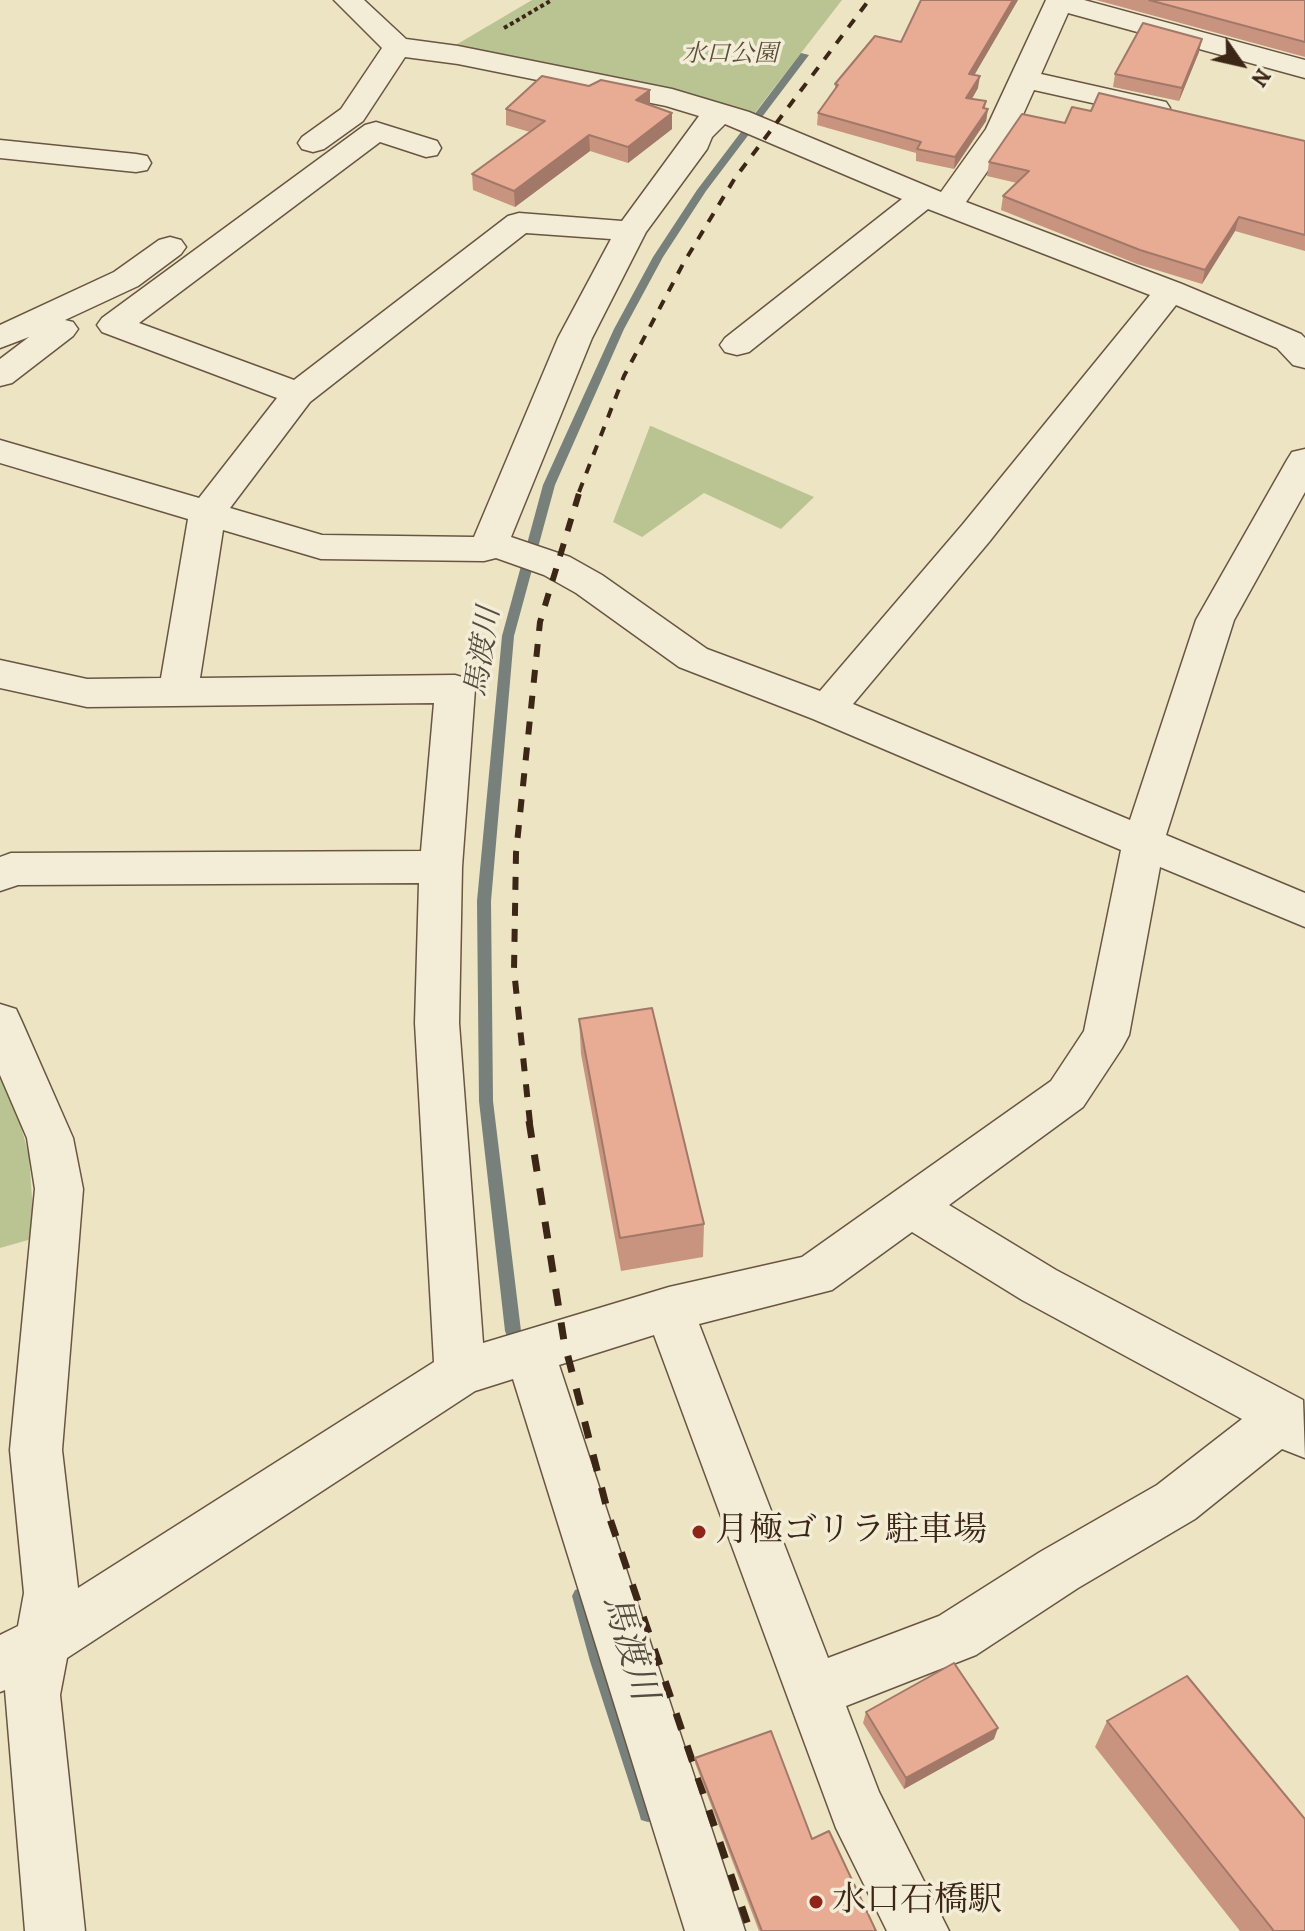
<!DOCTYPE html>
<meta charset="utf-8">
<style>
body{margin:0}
#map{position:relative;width:1305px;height:1931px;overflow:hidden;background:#ede4c3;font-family:Alegreya,serif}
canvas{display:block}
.north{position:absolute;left:1201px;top:24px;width:80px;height:80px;-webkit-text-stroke:6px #f3edd8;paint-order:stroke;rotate:124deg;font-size:22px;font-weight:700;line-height:32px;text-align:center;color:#3c2717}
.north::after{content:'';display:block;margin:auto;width:28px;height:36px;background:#3c2717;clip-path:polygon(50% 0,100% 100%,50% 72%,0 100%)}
</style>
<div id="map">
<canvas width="1305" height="1931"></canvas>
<div class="north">N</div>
</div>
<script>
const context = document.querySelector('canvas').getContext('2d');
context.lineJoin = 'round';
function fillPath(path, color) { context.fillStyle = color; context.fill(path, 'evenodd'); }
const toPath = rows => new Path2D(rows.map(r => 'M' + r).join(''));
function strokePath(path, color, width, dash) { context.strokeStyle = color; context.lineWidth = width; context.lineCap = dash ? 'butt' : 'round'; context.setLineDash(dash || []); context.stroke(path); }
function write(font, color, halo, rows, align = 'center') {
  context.font = font + ' Alegreya,"Noto Serif JP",serif'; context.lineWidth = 7; context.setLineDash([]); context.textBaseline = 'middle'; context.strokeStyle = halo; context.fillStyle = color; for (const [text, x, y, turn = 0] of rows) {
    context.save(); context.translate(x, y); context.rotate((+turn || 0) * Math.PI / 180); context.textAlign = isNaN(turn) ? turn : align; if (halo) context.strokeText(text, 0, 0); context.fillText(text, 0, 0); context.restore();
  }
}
fillPath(toPath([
 [532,0,842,0,750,119,449,49],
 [650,426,651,426,814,497,781,529,704,493,642,537,613,522],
 [0,1047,29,1156,35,1238,0,1248]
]), '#bac492');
fillPath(toPath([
 [801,53,809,55,706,191,663,257,624,329,555,485,514,636,491,901,493,1101,521,1331,519,1336,513,1338,507,1336,505,1331,479,1101,477,901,502,636,543,485,614,329,653,257,697,190,801,53],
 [581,1588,587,1590,590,1596,608,1661,657,1813,655,1820,648,1822,641,1820,639,1813,590,1661,572,1596,575,1590,581,1588]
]), '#78807c');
const minor = toPath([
 [334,0,364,0,406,39,458,46,672,89,749,112,941,192,986,129,1046,0,1084,0,1305,60,1305,78,1068,13,1041,74,1166,102,1170,108,1166,114,1155,117,1034,90,1016,130,966,202,1182,284,1301,334,1305,338,1305,368,1293,365,1277,348,1176,305,989,542,853,704,1130,820,1196,620,1287,460,1292,452,1305,449,1305,492,1234,620,1166,835,1305,893,1305,927,1160,867,1129,1035,1122,1048,1083,1107,949,1205,1056,1270,1303,1400,1305,1458,1282,1449,1195,1519,1078,1588,976,1655,846,1706,879,1792,949,1931,887,1931,836,1828,654,1335,559,1365,745,1931,685,1931,513,1379,475,1391,67,1658,60,1695,85,1931,25,1931,5,1690,0,1692,0,1635,18,1626,24,1593,10,1450,35,1189,27,1138,0,1075,0,1004,16,1009,22,1022,73,1138,83,1189,62,1450,78,1588,434,1362,415,1023,419,883,18,885,0,891,0,857,11,853,421,851,434,703,87,707,0,688,0,660,87,679,161,678,188,519,0,463,0,440,199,498,277,398,102,332,97,325,102,318,365,125,376,122,437,141,441,148,437,155,426,157,380,142,139,323,294,380,508,216,519,213,622,221,699,116,666,106,458,64,405,57,363,121,324,149,313,152,302,149,298,143,302,137,341,109,382,48,334,0],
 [725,124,902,199,725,338,720,345,725,352,737,355,749,352,928,209,1150,295,963,524,820,691,707,649,602,575,570,557,511,537,592,338,646,232,707,149,712,137,725,124],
 [526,233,611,239,558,338,474,537,322,535,230,508,310,402,526,233],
 [223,530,321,559,484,561,496,558,544,575,576,593,679,667,813,719,1121,850,1084,1031,1051,1081,802,1257,669,1287,483,1343,459,1023,462,867,475,689,469,679,455,675,200,678,223,530],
 [912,1232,1022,1300,1242,1419,1157,1485,1040,1552,939,1616,828,1658,699,1324,832,1290,912,1232],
 [0,140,136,154,147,156,151,163,147,170,136,172,0,158,0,140],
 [170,237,181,240,186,247,181,254,138,286,65,320,73,322,78,329,73,336,12,383,0,386,0,359,29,337,0,348,0,325,114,272,159,240,170,237]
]);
strokePath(minor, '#685642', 3);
strokePath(toPath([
 [504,28,552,0]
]), '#3c2717', 4, [4, 3]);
fillPath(minor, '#f3edd8');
strokePath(toPath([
 [579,492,624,376,683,264,735,178,869,0]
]), '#3c2717', 4, [10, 10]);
strokePath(toPath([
 [530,1123,514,970,516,853,540,622,580,490]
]), '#3c2717', 6, [13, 13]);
strokePath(toPath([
 [529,1121,564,1341,608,1513,750,1931]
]), '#3c2717', 7, [17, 17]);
fillPath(toPath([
 [1018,0,974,75,978,88,972,99,985,109,988,109,986,121,954,169,916,161,916,153,817,125,818,113,835,89,835,84,901,42],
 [1096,0,1305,0,1305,57],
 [1199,52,1179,101,1113,87,1115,74],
 [650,90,650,105,672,129,628,163,590,151,515,207,473,190,472,174,530,132,506,125,506,109],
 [1091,111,1305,141,1305,251,1235,231,1202,284,1137,264,1001,210,1003,196,1017,183,987,176,989,162],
 [579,1019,704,1224,703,1257,621,1271,581,1054],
 [866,1712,994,1739,904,1789,863,1723],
 [1107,1721,1305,1931,1240,1931,1095,1747],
 [695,1758,812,1839,876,1931,759,1931,695,1763]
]), '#c89480');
fillPath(toPath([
 [1013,0,1018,0,968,86,969,74],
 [1202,39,1199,52,1179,101,1182,88],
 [980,76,978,88,965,110,966,98],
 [650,90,650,106,636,100],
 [986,101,984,113,988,109,986,121,954,169,955,157],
 [672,113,672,129,628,163,628,147],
 [589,135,590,151,515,207,514,191],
 [1239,217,1235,231,1202,284,1205,270],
 [998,1728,994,1739,904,1789,906,1778]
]), '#a27868');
const building = toPath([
 [921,0,1013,0,969,74,980,76,966,98,986,101,983,108,988,109,955,157,917,149,921,142,818,113,838,85,835,84,875,36,901,42,921,0],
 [1149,0,1305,0,1305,42,1149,0],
 [1143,23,1202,39,1182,88,1115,74,1143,23],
 [542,76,589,86,601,80,650,90,636,100,672,113,628,147,589,135,514,191,472,174,545,121,506,109,542,76],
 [1099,93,1305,141,1305,235,1239,217,1205,270,1140,250,1003,196,1029,171,989,162,1022,114,1065,123,1072,107,1091,111,1099,93],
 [652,1008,704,1224,620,1238,579,1019,652,1008],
 [954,1663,998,1728,906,1778,866,1712,954,1663],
 [1187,1676,1305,1819,1305,1931,1274,1931,1107,1721,1187,1676],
 [771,1731,812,1839,829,1831,876,1931,762,1931,695,1758,771,1731]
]);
fillPath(building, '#e8ac95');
strokePath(building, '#a27868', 2);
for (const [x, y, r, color] of [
 [699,1532,8,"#8f2418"],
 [816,1902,8,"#8f2418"]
]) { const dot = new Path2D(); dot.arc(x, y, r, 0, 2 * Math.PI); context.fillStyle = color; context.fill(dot); strokePath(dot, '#f3edd8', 3); }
write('italic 24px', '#5c4e36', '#f3edd8', [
 ["水口公園",730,55]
]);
write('italic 30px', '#554c41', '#f3edd8', [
 ["馬渡川",484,652,-81]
]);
write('34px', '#3c2717', '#f3edd8', [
 ["月極ゴリラ駐車場",715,1532],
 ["水口石橋駅",832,1902]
], 'left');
write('italic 36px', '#554c41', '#f3edd8', [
 ["馬渡川",628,1648,73]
]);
</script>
